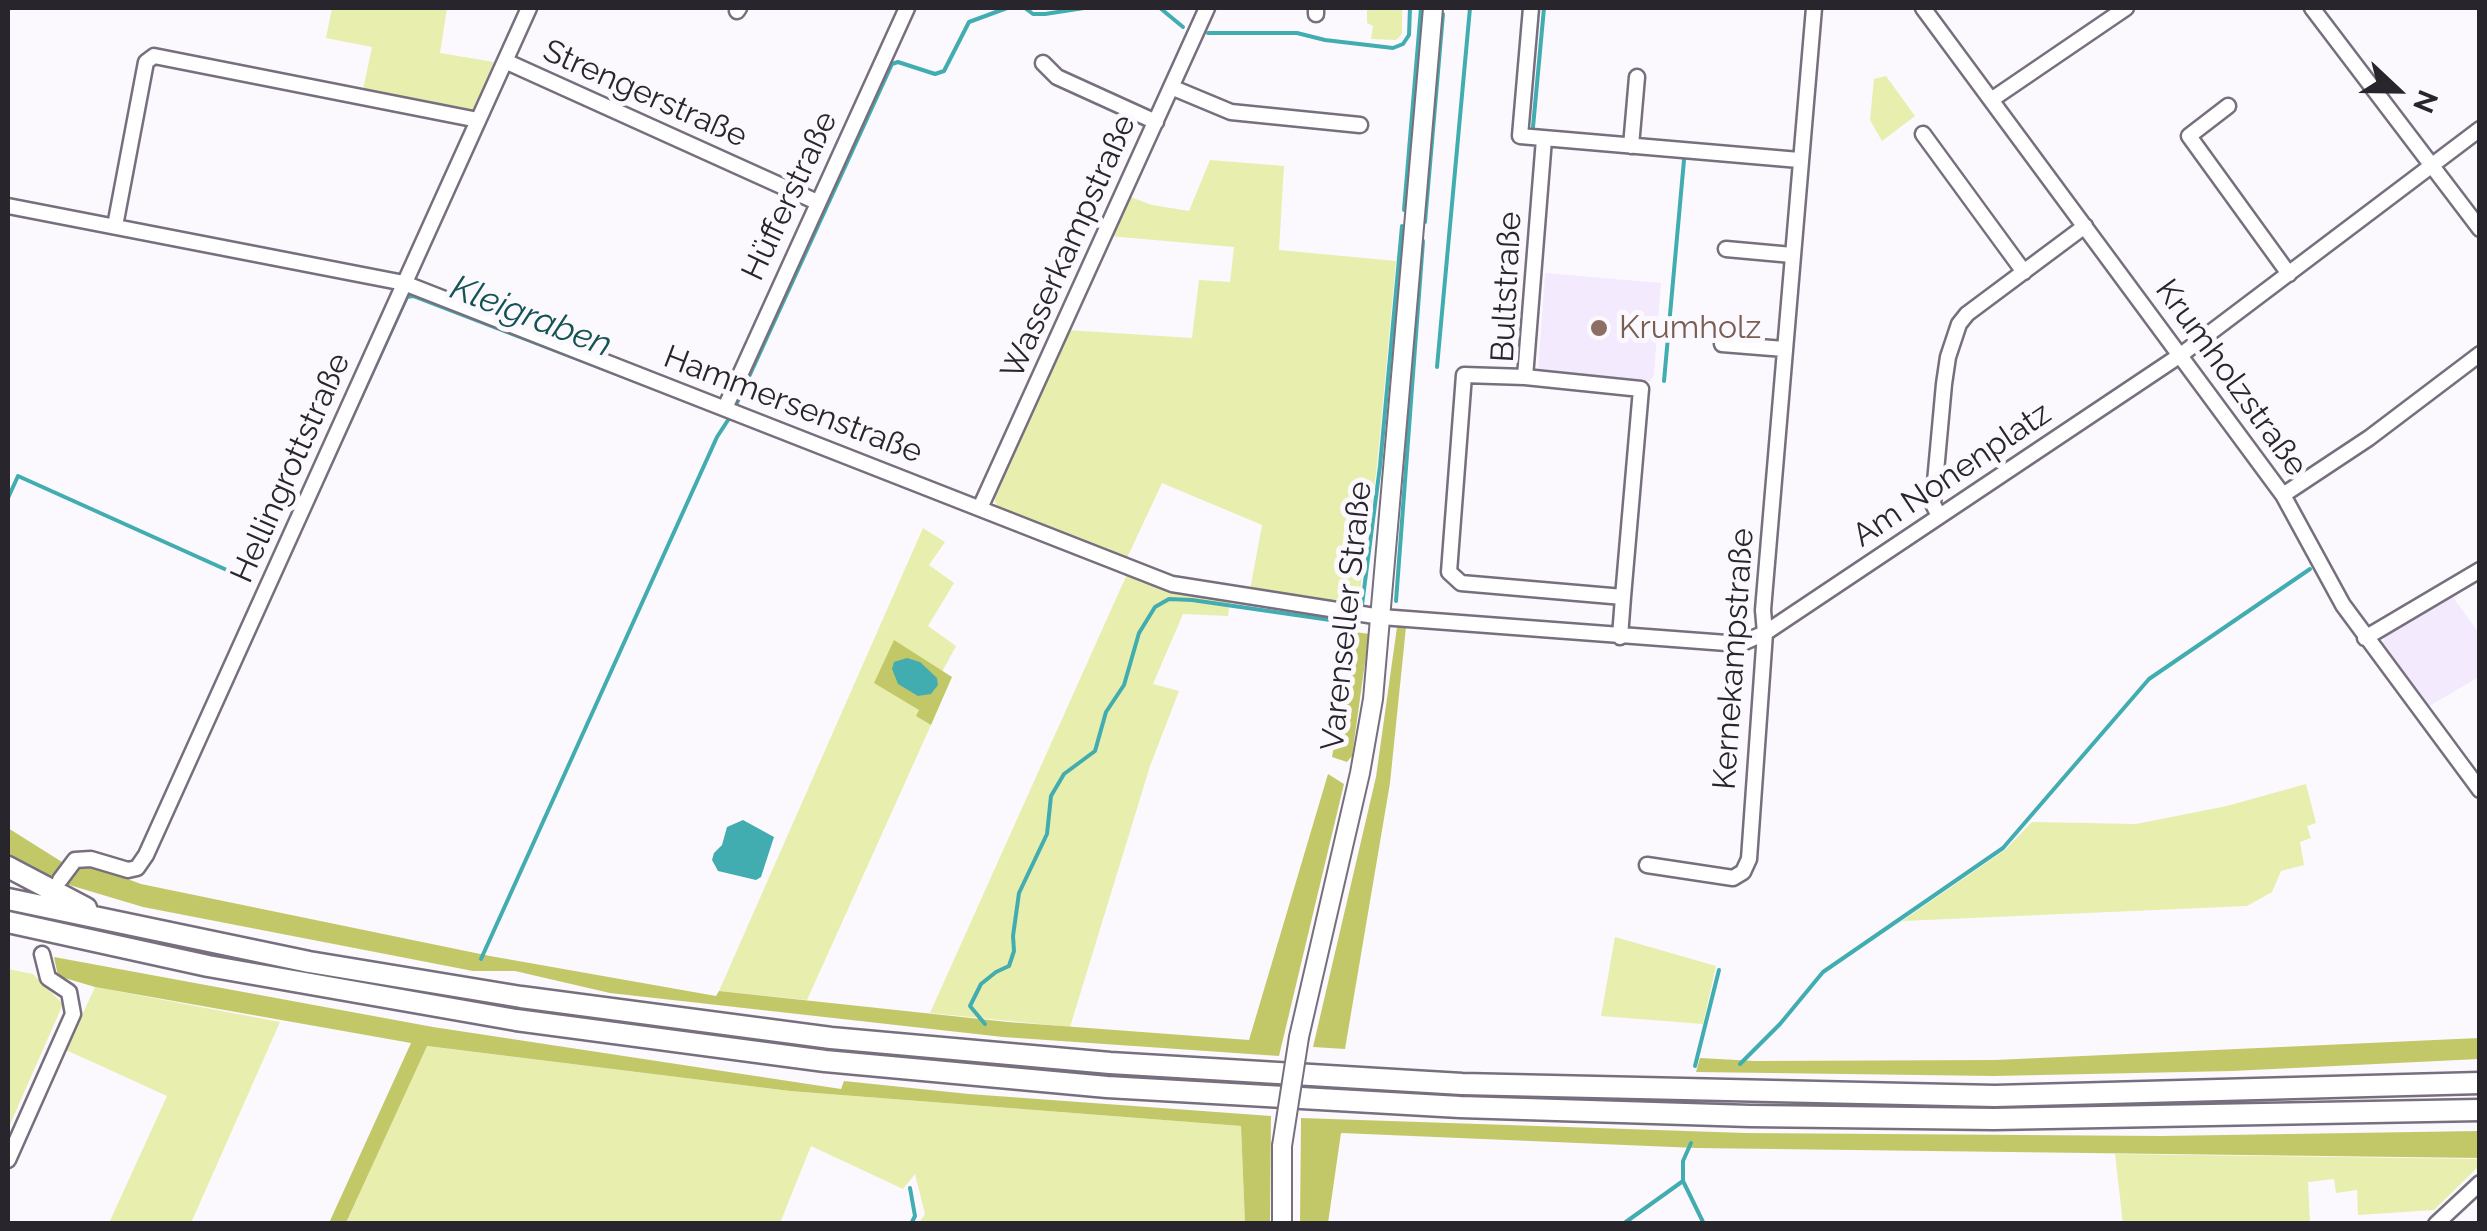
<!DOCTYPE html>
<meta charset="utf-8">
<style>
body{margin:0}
#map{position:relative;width:2487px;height:1231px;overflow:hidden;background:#fbf9fd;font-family:Raleway,sans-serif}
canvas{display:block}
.frame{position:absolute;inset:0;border:10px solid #28252c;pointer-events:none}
.north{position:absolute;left:2347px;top:40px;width:100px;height:100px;-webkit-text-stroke:8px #fbf9fd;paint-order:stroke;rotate:112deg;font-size:28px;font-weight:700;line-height:40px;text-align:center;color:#28252c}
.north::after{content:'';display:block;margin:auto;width:35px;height:45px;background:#28252c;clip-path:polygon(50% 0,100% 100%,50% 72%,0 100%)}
</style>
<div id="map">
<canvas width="2487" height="1231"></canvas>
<div class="frame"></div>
<div class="north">N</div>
</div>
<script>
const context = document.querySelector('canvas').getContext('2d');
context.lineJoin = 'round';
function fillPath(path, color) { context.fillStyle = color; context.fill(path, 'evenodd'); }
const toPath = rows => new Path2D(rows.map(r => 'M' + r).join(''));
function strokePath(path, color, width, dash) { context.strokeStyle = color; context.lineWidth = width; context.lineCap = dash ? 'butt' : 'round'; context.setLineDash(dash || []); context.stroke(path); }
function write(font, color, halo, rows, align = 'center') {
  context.font = font + ' Raleway,sans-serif'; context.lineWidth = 10; context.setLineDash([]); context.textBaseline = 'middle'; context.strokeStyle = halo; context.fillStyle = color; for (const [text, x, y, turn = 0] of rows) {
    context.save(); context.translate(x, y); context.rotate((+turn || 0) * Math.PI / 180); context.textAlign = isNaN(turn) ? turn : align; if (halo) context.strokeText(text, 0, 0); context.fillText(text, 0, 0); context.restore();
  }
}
fillPath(toPath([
 [1545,273,1661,283,1654,375,1650,381,1538,372],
 [2452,596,2479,633,2479,677,2429,706,2383,643,2386,633]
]), '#f3eafd');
fillPath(toPath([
 [332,8,447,8,440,53,494,62,472,111,363,90,372,47,326,38],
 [1367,8,1402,8,1402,34,1396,40,1371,39,1373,26,1367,23],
 [1886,76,1915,116,1882,141,1870,120,1874,79],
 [1210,160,1284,166,1279,250,1396,261,1377,466,1358,606,1250,590,1262,525,1162,483,1127,558,997,507,994,498,1067,330,1192,338,1199,280,1230,282,1234,247,1109,236,1128,196,1152,205,1189,211],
 [923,528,945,542,929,565,954,583,928,626,956,646,942,672,894,641,919,711,917,716,931,725,807,1000,719,991],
 [1128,572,1230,599,1228,616,1183,614,1153,684,1179,691,1150,766,1070,1027,930,1013],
 [2306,784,2316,823,2307,826,2311,838,2300,842,2304,865,2281,871,2272,892,2247,906,1902,921,2005,850,2032,822,2136,824,2227,806],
 [1615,937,1716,966,1703,1024,1601,1016],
 [8,969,33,974,63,1004,8,1129],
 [95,987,280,1022,191,1223,109,1223,167,1096,66,1050],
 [426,1046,790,1091,1241,1126,1245,1223,919,1223,925,1214,915,1174,903,1189,811,1146,780,1223,346,1224],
 [2115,1154,2479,1159,2480,1165,2434,1210,2358,1215,2357,1190,2336,1193,2334,1179,2308,1182,2310,1223,2123,1224]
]), '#e8eeae');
fillPath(toPath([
 [1397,627,1406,627,1390,783,1345,1049,1313,1047,1376,777],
 [1355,632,1369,634,1352,756,1347,762,1332,757],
 [894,640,952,677,931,725,916,716,919,710,874,683],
 [1328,774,1344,784,1279,1056,1003,1037,610,993,515,971,473,971,143,907,66,884,78,868,90,865,141,884,490,956,716,996,719,991,1008,1022,1249,1040],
 [8,828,62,862,55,880,8,857],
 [54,957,433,1027,841,1089,844,1081,969,1094,1271,1116,1270,1223,1245,1223,1241,1126,790,1091,427,1046,346,1223,329,1223,411,1043,95,987,58,976],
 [2479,1038,2479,1059,2232,1071,1994,1076,1696,1072,1700,1058,1755,1061,1995,1060],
 [1301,1118,1745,1133,2161,1136,2479,1131,2480,1158,1696,1148,1341,1133,1328,1223,1300,1224]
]), '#c2c868');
fillPath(toPath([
 [907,658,920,662,937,678,938,685,931,694,918,696,898,684,892,669,894,662],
 [743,820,774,837,761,877,756,880,718,871,712,860,714,853,722,845,727,827]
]), '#42adb0');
strokePath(toPath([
 [1025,8,1033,14,1045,14,1084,8],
 [1160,8,1183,27],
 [1208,33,1297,33,1325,40,1393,48,1403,44,1409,35,1410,8],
 [1533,127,1544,8],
 [1404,210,1421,8],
 [1425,222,1443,14],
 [1437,367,1470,8],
 [1664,381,1684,160],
 [737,403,892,64,898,62,935,74,944,71,969,22,1007,8],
 [8,498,18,476,249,580],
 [306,518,407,297,413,296,715,412],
 [1396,601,1423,241],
 [1362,605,1380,466,1402,226],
 [481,959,717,437,730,417],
 [985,1024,970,1006,981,984,996,972,1009,966,1014,951,1013,936,1019,893,1047,834,1051,796,1064,774,1095,751,1106,712,1124,685,1139,633,1155,607,1169,599,1192,600,1358,624],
 [1740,1064,1780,1024,1823,972,2003,848,2149,679,2310,569],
 [1695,1066,1719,970],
 [1691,1143,1683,1161,1683,1181,1704,1224],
 [910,1188,915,1216,911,1224],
 [1623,1224,1683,1181]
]), '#42adb0', 4);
const minor = toPath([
 [1531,8,1520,136,1799,160],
 [1923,8,2283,495,2343,605,2480,790],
 [2312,8,2480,229],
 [737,11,739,8],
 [1316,14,1316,8],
 [505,61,817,202],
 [1043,63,1057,77,1156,122],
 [1171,87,1231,112,1360,125],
 [1991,100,2126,8],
 [2228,106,2189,136,2289,274],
 [1923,134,2024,272],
 [1631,146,1637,77],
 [8,206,404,283,1172,584,1381,617,1740,644,1765,633,2182,354,2480,129],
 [115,226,146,62,154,56,478,120],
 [1726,249,1792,255],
 [1722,344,1784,349],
 [1525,377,1544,139],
 [725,408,907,8],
 [2283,495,2369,438,2480,354],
 [980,508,1207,8],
 [1939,516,1933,504,1944,384,1948,357,1959,324,1967,314,2085,226],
 [1620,637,1623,597,1641,389,1525,377,1464,375,1449,572,1461,583,1623,597],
 [2365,638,2480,570],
 [1647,865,1733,878,1743,872,1749,859,1765,633,1763,610,1814,8],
 [60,880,75,860,91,859,128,870,137,868,146,855,529,8],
 [8,1160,73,1014,69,992,48,978,42,954],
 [2436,1224,2480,1183]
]);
const major = toPath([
 [1299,1037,1360,773,1373,699,1433,8],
 [1282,1224,1282,1146]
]);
const highway = toPath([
 [8,867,86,908],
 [8,899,309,962,521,997,831,1038,1110,1063,1462,1084,1995,1096,2480,1083],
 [8,922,208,966,516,1020,825,1061,1107,1087,1460,1107,1750,1116,1994,1119,2480,1110]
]);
strokePath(minor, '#776f7e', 19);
strokePath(major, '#776f7e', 22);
strokePath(highway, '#776f7e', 25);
strokePath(minor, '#fff', 14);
strokePath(major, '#fff', 18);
strokePath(highway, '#fff', 20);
const majorBridge = toPath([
 [1282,1146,1299,1037]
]);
strokePath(majorBridge, '#776f7e', 22, []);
strokePath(majorBridge, '#fff', 18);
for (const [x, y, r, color] of [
 [1599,328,10,"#8d6e63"]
]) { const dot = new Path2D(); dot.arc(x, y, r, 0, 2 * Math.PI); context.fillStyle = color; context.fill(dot); strokePath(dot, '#fbf9fd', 4); }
write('32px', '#28252c', '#fbf9fd', [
 ["Strengerstraße",645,94,24],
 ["Hüfferstraße",790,196,-65],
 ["Wasserkampstraße",1069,247,-66],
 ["Bultstraße",1507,287,-87],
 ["Krumholzstraße",2231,378,54],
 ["Hammersenstraße",793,405,21],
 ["Hellingrottstraße",291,468,-66],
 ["Am Nonenplatz",1952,475,-34],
 ["Varenseller Straße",1347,616,-84],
 ["Kernekampstraße",1734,659,-86]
]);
write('32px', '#785e54', '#fbf9fd', [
 ["Krumholz",1619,328]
], 'left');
write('italic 35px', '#145254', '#fbf9fd', [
 ["Kleigraben",531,317,21]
]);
</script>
